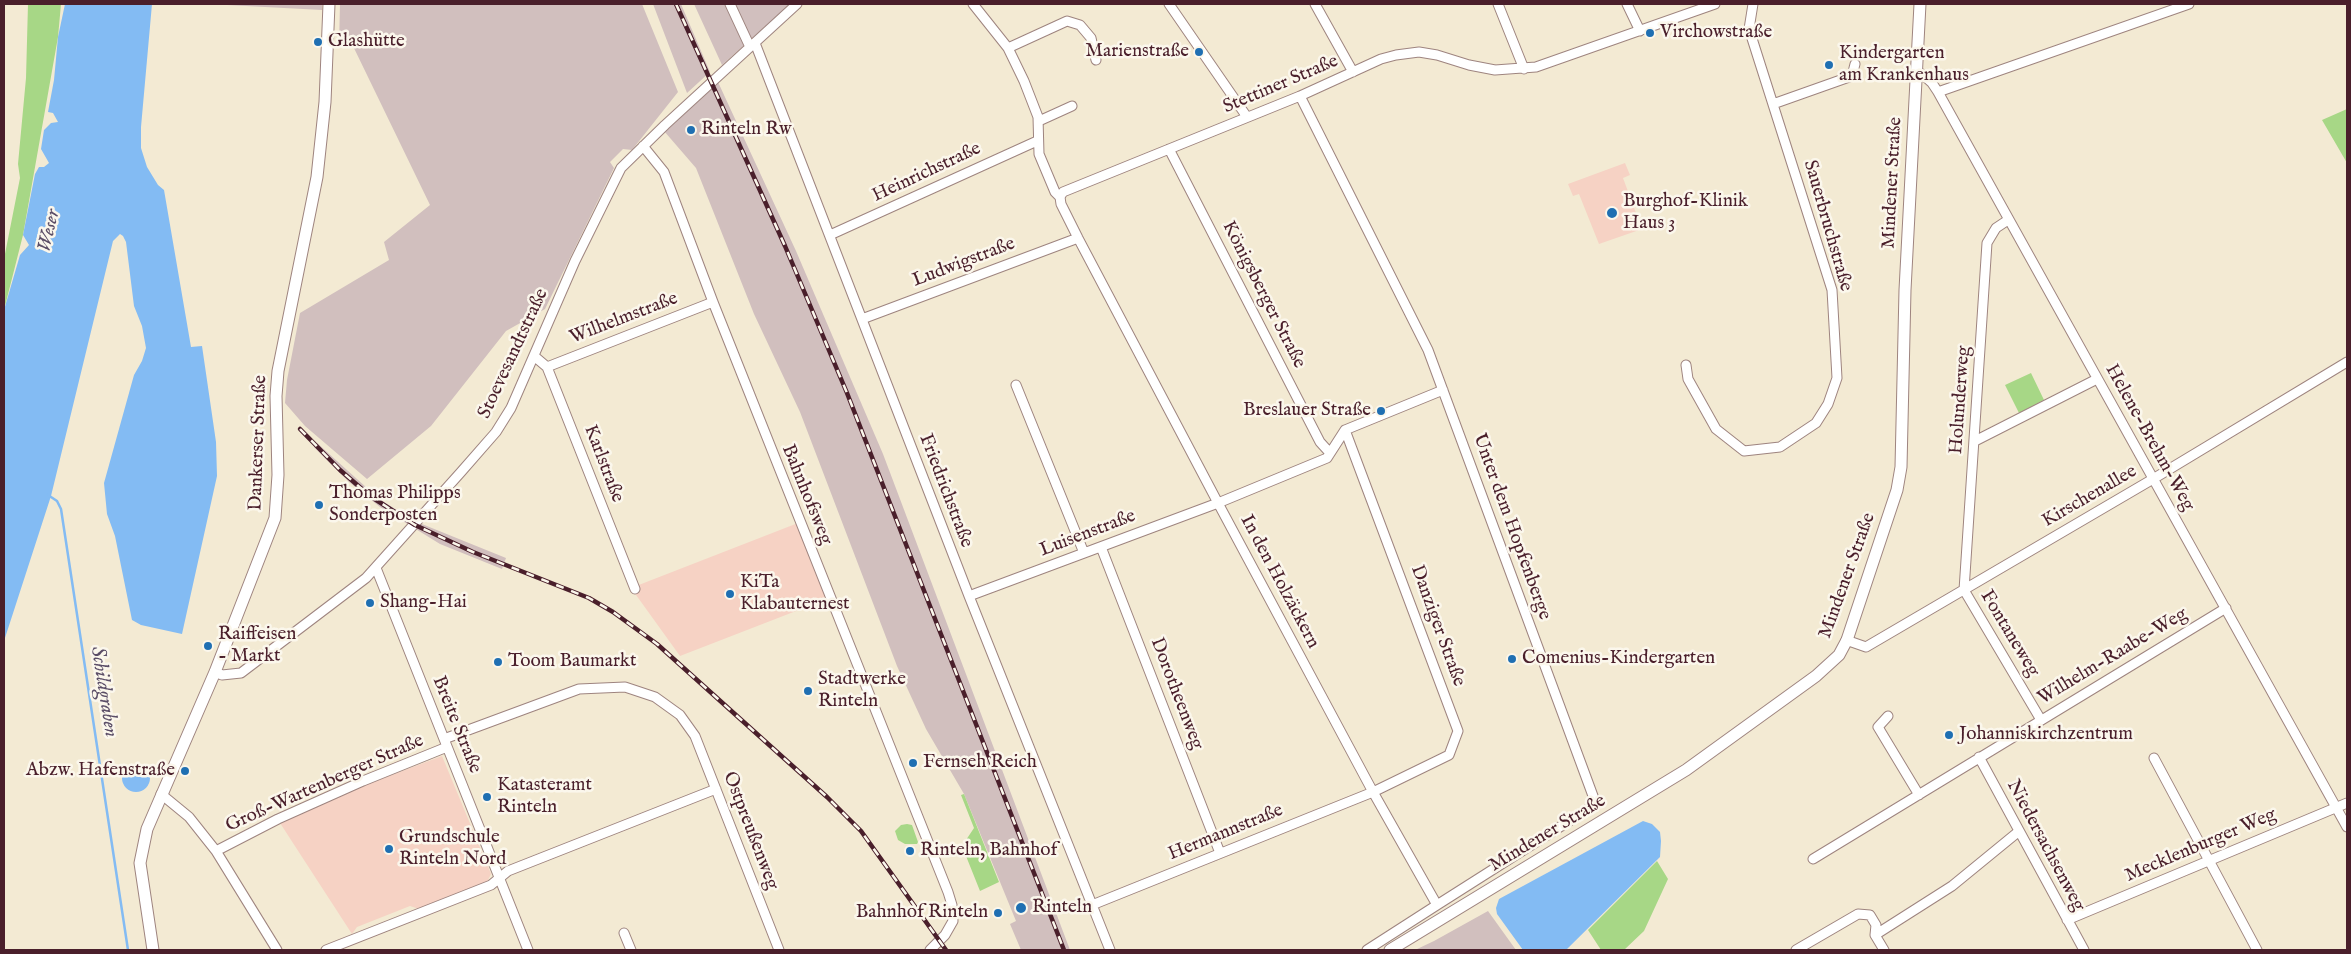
<!DOCTYPE html>
<meta charset="utf-8">
<style>
body{margin:0}
#map{position:relative;width:2351px;height:954px;overflow:hidden;background:#f3ead3;font-family:"IM FELL English",serif}
canvas{display:block}
.frame{position:absolute;inset:0;border:5px solid #4a1f2b;pointer-events:none}
</style>
<div id="map">
<canvas width="2351" height="954"></canvas>
<div class="frame"></div>
</div>
<script>
const context = document.querySelector('canvas').getContext('2d');
context.lineJoin = 'round';
function fillPath(path, color) { context.fillStyle = color; context.fill(path, 'evenodd'); }
const toPath = rows => new Path2D(rows.map(r => 'M' + r).join(''));
function strokePath(path, color, width, dash) { context.strokeStyle = color; context.lineWidth = width; context.lineCap = dash ? 'butt' : 'round'; context.setLineDash(dash || []); context.stroke(path); }
function write(font, color, halo, rows, align = 'center') {
  context.font = font + ' "IM FELL English",serif'; context.lineWidth = 5; context.setLineDash([]); context.textBaseline = 'middle'; context.strokeStyle = halo; context.fillStyle = color; for (const [text, x, y, turn = 0] of rows) {
    context.save(); context.translate(x, y); context.rotate((+turn || 0) * Math.PI / 180); context.textAlign = isNaN(turn) ? turn : align; if (halo) context.strokeText(text, 0, 0); context.fillText(text, 0, 0); context.restore();
  }
}
fillPath(toPath([
 [1625,163,1630,175,1623,178,1642,229,1599,244,1579,194,1573,196,1568,184],
 [798,523,827,599,680,656,631,588],
 [442,756,491,874,487,882,419,909,410,906,357,927,352,934,280,823,352,790]
]), '#f6d2c4');
fillPath(toPath([
 [208,4,322,4,322,10],
 [340,4,642,4,678,92,632,150,623,149,610,162,614,168,545,309,506,331,431,426,367,479,305,426,285,403,287,380,300,313,389,260,384,242,430,205,352,44,339,47],
 [653,4,681,4,710,72,687,93],
 [694,4,790,4,722,65],
 [718,82,796,251,883,454,1070,950,1021,950,1010,924,1016,921,964,794,926,729,897,666,800,412,754,314,696,168,664,131],
 [317,443,378,498,412,520,506,558,502,569,440,544,380,507,349,482,314,447],
 [1488,911,1516,950,1415,950,1434,941]
]), '#d1bfbe');
fillPath(toPath([
 [28,4,61,4,58,37,23,235,4,310,4,259,20,178,18,164,26,78],
 [2347,109,2347,163,2322,120],
 [2031,373,2044,400,2019,413,2005,385],
 [964,794,999,882,980,891,962,846,974,828,961,795],
 [907,824,912,825,918,842,917,844,905,844,898,840,895,831,901,825],
 [1657,861,1668,879,1644,931,1624,950,1601,950,1588,930]
]), '#a7d786');
fillPath(toPath([
 [65,4,152,4,141,127,141,148,147,167,158,185,164,190,191,347,202,346,216,442,217,476,182,634,141,625,132,620,115,536,107,514,104,483,134,375,142,361,146,348,142,326,134,306,126,242,123,236,120,234,113,241,51,496,4,641,4,310,20,255,29,245,23,235,35,174,39,167,44,167,49,163,41,149,44,130,51,123,58,122,53,113,48,112,54,80,58,37],
 '122 778a14 14 0 1 1 28 0a14 14 0 1 1-28 0Z',
 [1643,821,1652,824,1660,832,1661,841,1660,857,1566,950,1523,950,1497,914,1496,908,1499,899]
]), '#83bbf3');
strokePath(toPath([
 [48,495,57,501,61,509,128,950]
]), '#83bbf3', 2.5);
const minor = toPath([
 [730,4,750,47],
 [973,4,1008,48,1024,81,1038,117,1039,154,1055,192,1060,197],
 [1169,4,1247,117],
 [1315,4,1353,72],
 [1498,4,1524,69],
 [1627,4,1640,31],
 [755,43,969,596,1110,950],
 [1008,48,1067,21,1080,25,1091,38,1096,60],
 [1916,73,1922,74,1932,83,1938,92,2347,827],
 [1938,92,2189,4],
 [1300,96,1428,350,1596,804,1437,905],
 [1773,104,1852,76,1855,64],
 [1039,121,1072,106],
 [643,146,664,172,713,302,948,892,952,905,953,921,945,935,930,950],
 [1169,149,1320,442,1330,453],
 [1060,197,1061,204,1078,238,1218,503,1373,792,1437,905,1367,950],
 [1060,197,1063,192,1300,96,1381,59,1396,55,1419,52,1437,55,1469,65,1495,70,1536,67,1715,4],
 [2008,220,1996,228,1987,243,1964,590,2041,720],
 [830,235,1037,141],
 [862,319,1078,238],
 [534,356,547,367,635,589],
 [1686,365,1688,379,1716,429,1744,451,1780,447,1816,423,1828,404,1837,378,1832,290,1749,29,1753,4],
 [547,367,713,302],
 [1016,385,1084,553],
 [1975,441,2097,379],
 [1101,547,1220,853],
 [376,568,528,950],
 [969,596,1218,503,1327,458,1345,430,1443,390],
 [1846,640,1866,647,2153,479,2347,362],
 [215,672,222,675,241,673,366,578,461,472,496,432,511,408,575,261,621,168,665,125,797,4],
 [1888,716,1878,727,1919,795],
 [444,739,579,689,625,687,655,697,680,715,695,736,779,950],
 [1979,757,2084,950],
 [2154,758,2257,950],
 [161,794,189,817,216,851,277,950],
 [216,851,278,819,363,781,447,747],
 [1813,859,2226,608],
 [1092,905,1373,792,1449,755,1458,731,1345,430],
 [2067,920,2347,803],
 [624,933,631,950],
 [1875,935,1952,886,2018,832],
 [326,950,491,885,508,871,716,789],
 [1796,950,1858,914,1870,915,1876,925,1875,935,1884,950]
]);
const major = toPath([
 [153,950,140,863,147,829,215,672,275,518,278,475,276,396,278,371,317,177,325,102,329,4],
 [1390,950,1686,770,1816,676,1839,655,1847,640,1897,490,1901,467,1905,290,1920,4]
]);
strokePath(minor, '#9e847f', 11);
strokePath(major, '#9e847f', 13);
strokePath(minor, '#fff', 9);
strokePath(major, '#fff', 11);
const rail = toPath([
 [676,4,785,246,847,393,1064,950],
 [300,429,340,470,370,496,415,525,473,552,589,598,613,612,657,644,827,797,861,831,946,950]
]);
strokePath(rail, '#4a1f2b', 4.5);
strokePath(rail, '#fbf7ec', 2.5, [8]);
for (const [x, y, r, color] of [
 [1650,33,5,"#1f6fb2"],
 [318,42,5,"#1f6fb2"],
 [1199,52,5,"#1f6fb2"],
 [1829,65,5,"#1f6fb2"],
 [691,130,5,"#1f6fb2"],
 [1612,213,6,"#1f6fb2"],
 [1381,411,5,"#1f6fb2"],
 [319,505,5,"#1f6fb2"],
 [730,594,5,"#1f6fb2"],
 [370,603,5,"#1f6fb2"],
 [208,646,5,"#1f6fb2"],
 [1512,659,5,"#1f6fb2"],
 [498,662,5,"#1f6fb2"],
 [808,691,5,"#1f6fb2"],
 [1949,735,5,"#1f6fb2"],
 [913,763,5,"#1f6fb2"],
 [185,771,5,"#1f6fb2"],
 [487,797,5,"#1f6fb2"],
 [389,849,5,"#1f6fb2"],
 [910,851,5,"#1f6fb2"],
 [1021,908,6,"#1f6fb2"],
 [998,913,5,"#1f6fb2"]
]) { const dot = new Path2D(); dot.arc(x, y, r, 0, 2 * Math.PI); context.fillStyle = color; context.fill(dot); strokePath(dot, '#fbf7ec', 2); }
write('19px', '#4a1f2b', '#fbf7ec', [
 ["Virchowstraße",1660,33],
 ["Glashütte",328,42],
 ["Marienstraße",1189,52,"right"],
 ["Kindergarten",1839,54],
 ["am Krankenhaus",1839,76],
 ["Rinteln Rw",701,130],
 ["Burghof-Klinik",1623,202],
 ["Haus 3",1623,224],
 ["Breslauer Straße",1371,411,"right"],
 ["Thomas Philipps",329,494],
 ["Sonderposten",329,516],
 ["KiTa",740,583],
 ["Klabauternest",740,605],
 ["Shang-Hai",380,603],
 ["Raiffeisen",218,635],
 ["- Markt",218,657],
 ["Comenius-Kindergarten",1522,659],
 ["Toom Baumarkt",508,662],
 ["Stadtwerke",818,680],
 ["Rinteln",818,702],
 ["Johanniskirchzentrum",1959,735],
 ["Fernseh Reich",923,763],
 ["Abzw. Hafenstraße",175,771,"right"],
 ["Katasteramt",497,786],
 ["Rinteln",497,808],
 ["Grundschule",399,838],
 ["Rinteln Nord",399,860],
 ["Rinteln, Bahnhof",920,851],
 ["Rinteln",1032,908],
 ["Bahnhof Rinteln",988,913,"right"]
], 'left');
write('19px', '#4a1f2b', '#fbf7ec', [
 ["Stettiner Straße",1281,85,-23],
 ["Heinrichstraße",927,173,-25],
 ["Mindener Straße",1893,183,-87],
 ["Sauerbruchstraße",1827,226,74],
 ["Ludwigstraße",964,263,-21],
 ["Königsberger Straße",1263,295,63],
 ["Wilhelmstraße",624,319,-21],
 ["Stoevesandtstraße",514,354,-65],
 ["Holunderweg",1961,400,-86],
 ["Helene-Brehm-Weg",2149,438,61],
 ["Dankerser Straße",259,443,-88],
 ["Karlstraße",603,464,69],
 ["Friedrichstraße",945,491,69],
 ["Bahnhofsweg",806,495,68],
 ["Kirschenallee",2090,497,-30],
 ["Unter dem Hopfenberge",1511,527,70],
 ["Luisenstraße",1088,534,-21],
 ["Mindener Straße",1848,576,-70],
 ["In den Holzäckern",1279,582,62],
 ["Danziger Straße",1437,626,70],
 ["Fontaneweg",2009,634,59],
 ["Wilhelm-Raabe-Weg",2113,657,-31],
 ["Dorotheenweg",1176,694,69],
 ["Breite Straße",456,725,68],
 ["Groß-Wartenberger Straße",325,784,-24],
 ["Ostpreußenweg",750,831,69],
 ["Hermannstraße",1226,833,-22],
 ["Mindener Straße",1548,834,-31],
 ["Niedersachsenweg",2045,846,62],
 ["Mecklenburger Weg",2201,846,-23]
]);
write('italic 20px', '#5b4e67', '#fbf7ec', [
 ["Weser",50,231,-77],
 ["Schildgraben",103,692,81]
]);
</script>
